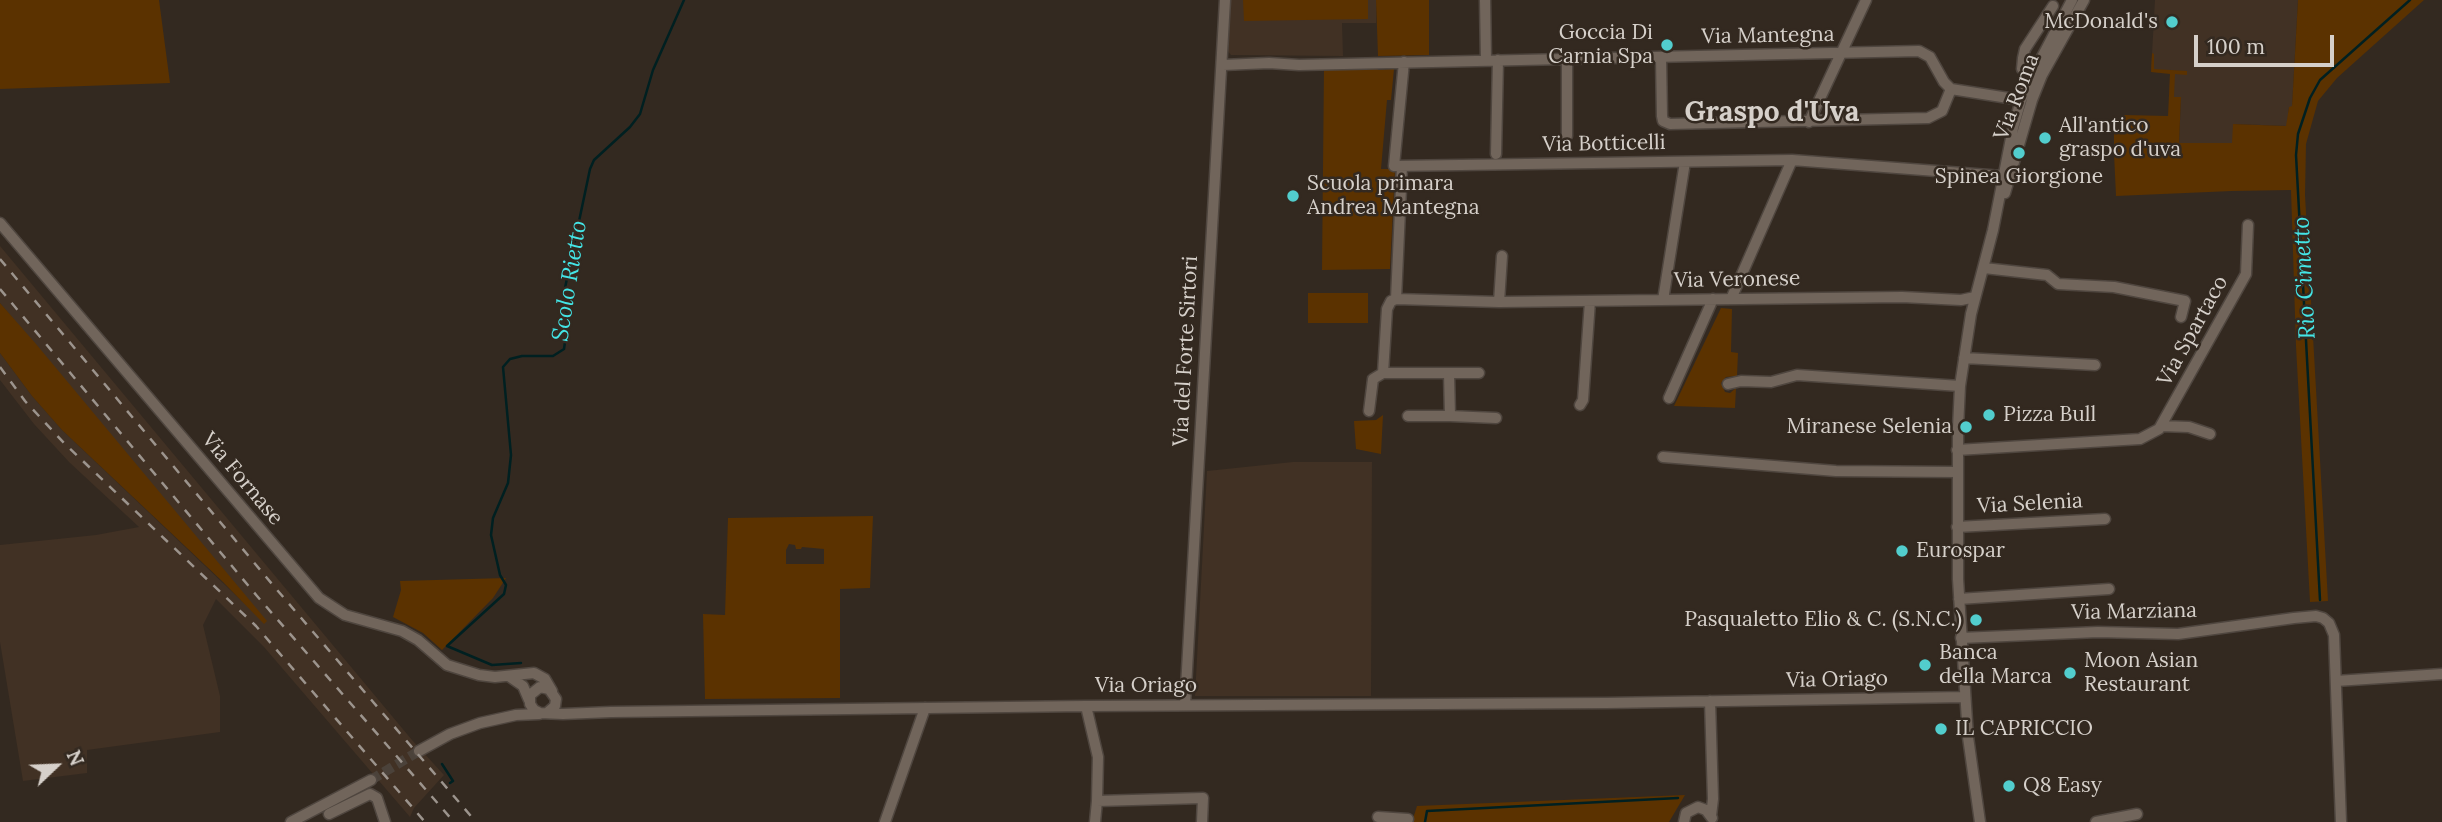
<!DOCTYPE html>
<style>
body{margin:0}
#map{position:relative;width:2442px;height:822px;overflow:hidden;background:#332920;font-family:Lora,serif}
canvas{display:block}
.north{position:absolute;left:21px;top:731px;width:70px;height:70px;-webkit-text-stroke:5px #332920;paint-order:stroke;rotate:67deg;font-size:19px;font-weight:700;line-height:28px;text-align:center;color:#d6d0ca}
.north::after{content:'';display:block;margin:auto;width:24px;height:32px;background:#d6d0ca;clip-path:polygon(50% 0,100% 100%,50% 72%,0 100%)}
.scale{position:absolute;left:2194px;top:35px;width:140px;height:32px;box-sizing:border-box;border:4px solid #d6d0ca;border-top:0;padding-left:9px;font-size:21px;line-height:24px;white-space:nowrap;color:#d6d0ca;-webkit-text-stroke:5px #332920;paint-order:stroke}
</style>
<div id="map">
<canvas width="2442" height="822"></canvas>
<div class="north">N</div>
<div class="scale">100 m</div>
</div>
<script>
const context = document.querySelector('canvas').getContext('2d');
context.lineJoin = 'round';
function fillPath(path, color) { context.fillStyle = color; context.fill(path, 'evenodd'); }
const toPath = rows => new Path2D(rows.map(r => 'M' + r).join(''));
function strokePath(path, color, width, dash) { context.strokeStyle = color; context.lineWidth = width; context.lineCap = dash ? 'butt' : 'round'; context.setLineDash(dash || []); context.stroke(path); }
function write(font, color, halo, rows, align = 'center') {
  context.font = font + ' Lora,serif'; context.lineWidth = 5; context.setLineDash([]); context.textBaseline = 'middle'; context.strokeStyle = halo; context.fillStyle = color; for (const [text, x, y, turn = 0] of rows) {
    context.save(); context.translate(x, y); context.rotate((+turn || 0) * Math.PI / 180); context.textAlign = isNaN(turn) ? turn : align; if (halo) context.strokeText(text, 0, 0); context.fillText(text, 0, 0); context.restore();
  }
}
fillPath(toPath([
 [1230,0,1376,0,1376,23,1342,23,1343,56,1231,55,1226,49],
 [2155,0,2298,0,2292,107,2289,107,2287,126,2234,124,2233,143,2179,143,2181,98,2169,97,2170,73,2151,72],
 [0,246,412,740,444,775,414,808,410,817,264,647,216,599,203,625,220,696,220,732,87,750,87,773,23,781,0,642,0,545,96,535,139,527,69,462,34,424,0,380,0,353,32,396,62,430,265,623,0,303],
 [1293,462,1372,462,1371,696,1195,696,1207,471]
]), '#413124');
fillPath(toPath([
 [0,0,159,0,170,83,0,89],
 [1243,0,1368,0,1368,19,1244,21],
 [1376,0,1429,0,1429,55,1378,56],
 [2298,0,2424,0,2337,78,2318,101,2306,144,2305,195,2328,601,2310,602,2296,346,2291,190,2232,191,2116,196,2114,153,2114,131,2123,130,2124,115,2168,116,2170,74,2151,72,2152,53,2154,54,2154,69,2187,71,2187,75,2175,74,2174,97,2181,97,2179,143,2232,143,2233,124,2286,126,2289,107,2292,106],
 [1377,65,1378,70,1394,69,1391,100,1387,100,1381,169,1395,169,1390,269,1322,270,1324,66],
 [1308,293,1368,293,1368,323,1308,323],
 [0,303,36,344,267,621,264,624,223,582,62,430,32,396,0,353],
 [1721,308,1732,309,1731,352,1738,353,1737,376,1726,377,1721,383,1725,392,1730,393,1736,388,1735,408,1674,406],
 [1383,415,1381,454,1356,449,1354,421,1376,420],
 [873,516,870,588,840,589,840,698,705,699,703,614,725,615,728,518],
 [789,544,795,545,796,549,801,549,802,547,824,549,824,564,786,564,786,550],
 [506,578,493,598,442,650,423,633,393,617,401,590,400,581],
 [1685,795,1669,822,1412,822,1417,806]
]), '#5b3200');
strokePath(toPath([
 [2320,600,2296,155,2298,134,2310,98,2320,80,2410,0],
 [521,663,492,665,447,646,504,594,506,585,500,575,491,535,493,518,508,483,511,455,503,367,510,359,522,356,553,356,564,349,567,328,565,288,590,169,594,160,630,127,640,114,653,70,684,0],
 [442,764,453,781,450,783],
 [1425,822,1427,811,1678,798]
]), '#002021', 2.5);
strokePath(toPath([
 [371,780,419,751]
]), '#4b423a', 10, [10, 5]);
const minor = toPath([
 [1485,0,1486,60],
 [1661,58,1662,116,1663,121,1670,124,1928,118,1942,111,1951,89],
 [1404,62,1394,166,1792,160,2002,176],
 [1223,65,1269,63,1299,65,1919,51,1930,57,1944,82,1951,89,2021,100],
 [2032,76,2022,69,2023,58,2025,49,2053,6],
 [1809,122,1866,0],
 [1567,136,1567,59],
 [1496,154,1498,60],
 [2005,193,2032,100,2042,75,2084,0],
 [0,223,319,598,345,615,402,631,418,640,447,665,479,675,495,677,534,673,545,679,552,691],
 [1984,268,2047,275,2058,284,2114,287,2185,301,2181,317],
 [1396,299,1499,302,1902,297,1961,300,1975,297],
 [1396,299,1391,301,1387,309,1383,373,1479,373],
 [1396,299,1402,166],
 [1731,299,1792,160],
 [1663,300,1685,162],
 [1499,302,1502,256],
 [1964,358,2095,365],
 [1728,384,1741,381,1771,382,1797,375,1960,386],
 [1669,398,1713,299],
 [1580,405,1583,400,1590,301],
 [1369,411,1373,379,1383,373],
 [1408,416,1450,416,1449,374],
 [1450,416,1496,418],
 [2161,426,2189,427,2210,434],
 [1957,450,2140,439,2159,429,2246,274,2248,225],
 [1663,457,1836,471,1957,472],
 [1957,527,2105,519],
 [1959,599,2109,589],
 [1961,638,2098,632,2178,634,2294,618,2316,616,2323,618,2329,623,2334,635,2341,822],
 [510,677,523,686,529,700],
 [2336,681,2442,674],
 [1710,701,1713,799,1711,816],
 [1185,705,1225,0],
 [1086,706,1098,757,1097,801,1203,798,1202,822],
 [547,713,555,706,556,699,549,689,540,687,530,695,530,704,534,710,540,713,563,714,611,712,1086,706,1606,703,1965,697],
 [419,751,450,734,480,723,516,715,539,714],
 [329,814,370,794,377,798,385,822],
 [1378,817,1408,819,1407,822],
 [291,822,371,780],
 [885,822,925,708],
 [1095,822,1097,801],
 [1684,822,1686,813,1698,807,1706,810,1712,818],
 [1980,822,1968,737,1958,579,1958,428,1960,386,1971,314,1993,230,2013,128,2021,100,2032,76,2072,0],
 [2096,822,2137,814]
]);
strokePath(minor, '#4f463f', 13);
strokePath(minor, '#71655b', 10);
strokePath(toPath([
 [0,259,272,584,476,822],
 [0,289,257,596,454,822],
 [0,367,25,401,64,443,256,626,425,822]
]), '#9c948d', 2.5, [9, 9]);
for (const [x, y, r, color] of [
 [2172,22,7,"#52cdcd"],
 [1667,45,7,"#52cdcd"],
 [2045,138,7,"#52cdcd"],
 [2019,153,7,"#52cdcd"],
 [1293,196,7,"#52cdcd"],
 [1989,415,7,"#52cdcd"],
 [1966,427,7,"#52cdcd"],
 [1902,551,7,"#52cdcd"],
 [1976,620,7,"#52cdcd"],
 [1925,665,7,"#52cdcd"],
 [2070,673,7,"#52cdcd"],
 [1941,729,7,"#52cdcd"],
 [2009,786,7,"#52cdcd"]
]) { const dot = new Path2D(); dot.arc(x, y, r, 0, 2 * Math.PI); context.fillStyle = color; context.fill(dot); strokePath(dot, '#332920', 2.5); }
write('21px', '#d6d0ca', '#332920', [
 ["McDonald's",2158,22,"right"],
 ["Goccia Di",1653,33,"right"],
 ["Carnia Spa",1653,57,"right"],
 ["All'antico",2059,126],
 ["graspo d'uva",2059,150],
 ["Spinea Giorgione",2019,177,"center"],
 ["Scuola primara",1307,184],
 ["Andrea Mantegna",1307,208],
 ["Pizza Bull",2003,415],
 ["Miranese Selenia",1952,427,"right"],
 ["Eurospar",1916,551],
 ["Pasqualetto Elio & C. (S.N.C.)",1962,620,"right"],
 ["Banca",1939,653],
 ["della Marca",1939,677],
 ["Moon Asian",2084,661],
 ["Restaurant",2084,685],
 ["IL CAPRICCIO",1955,729],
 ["Q8 Easy",2023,786]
], 'left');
write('21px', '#d6d0ca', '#332920', [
 ["Via Mantegna",1768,36,-1],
 ["Via Roma",2017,97,-69],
 ["Via Botticelli",1604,144,-1],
 ["Via Veronese",1737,280,-1],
 ["Via Spartaco",2193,331,-61],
 ["Via del Forte Sirtori",1186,351,-87],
 ["Via Fornase",242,479,50],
 ["Via Selenia",2030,504,-3],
 ["Via Marziana",2134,612,-1],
 ["Via Oriago",1837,680,-1],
 ["Via Oriago",1146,686]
]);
write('italic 23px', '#44e5e6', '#332920', [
 ["Rio Cimetto",2305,278,-93],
 ["Scolo Rietto",570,281,-81]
]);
write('bold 28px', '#d6d0ca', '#332920', [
 ["Graspo d'Uva",1772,113]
]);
</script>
